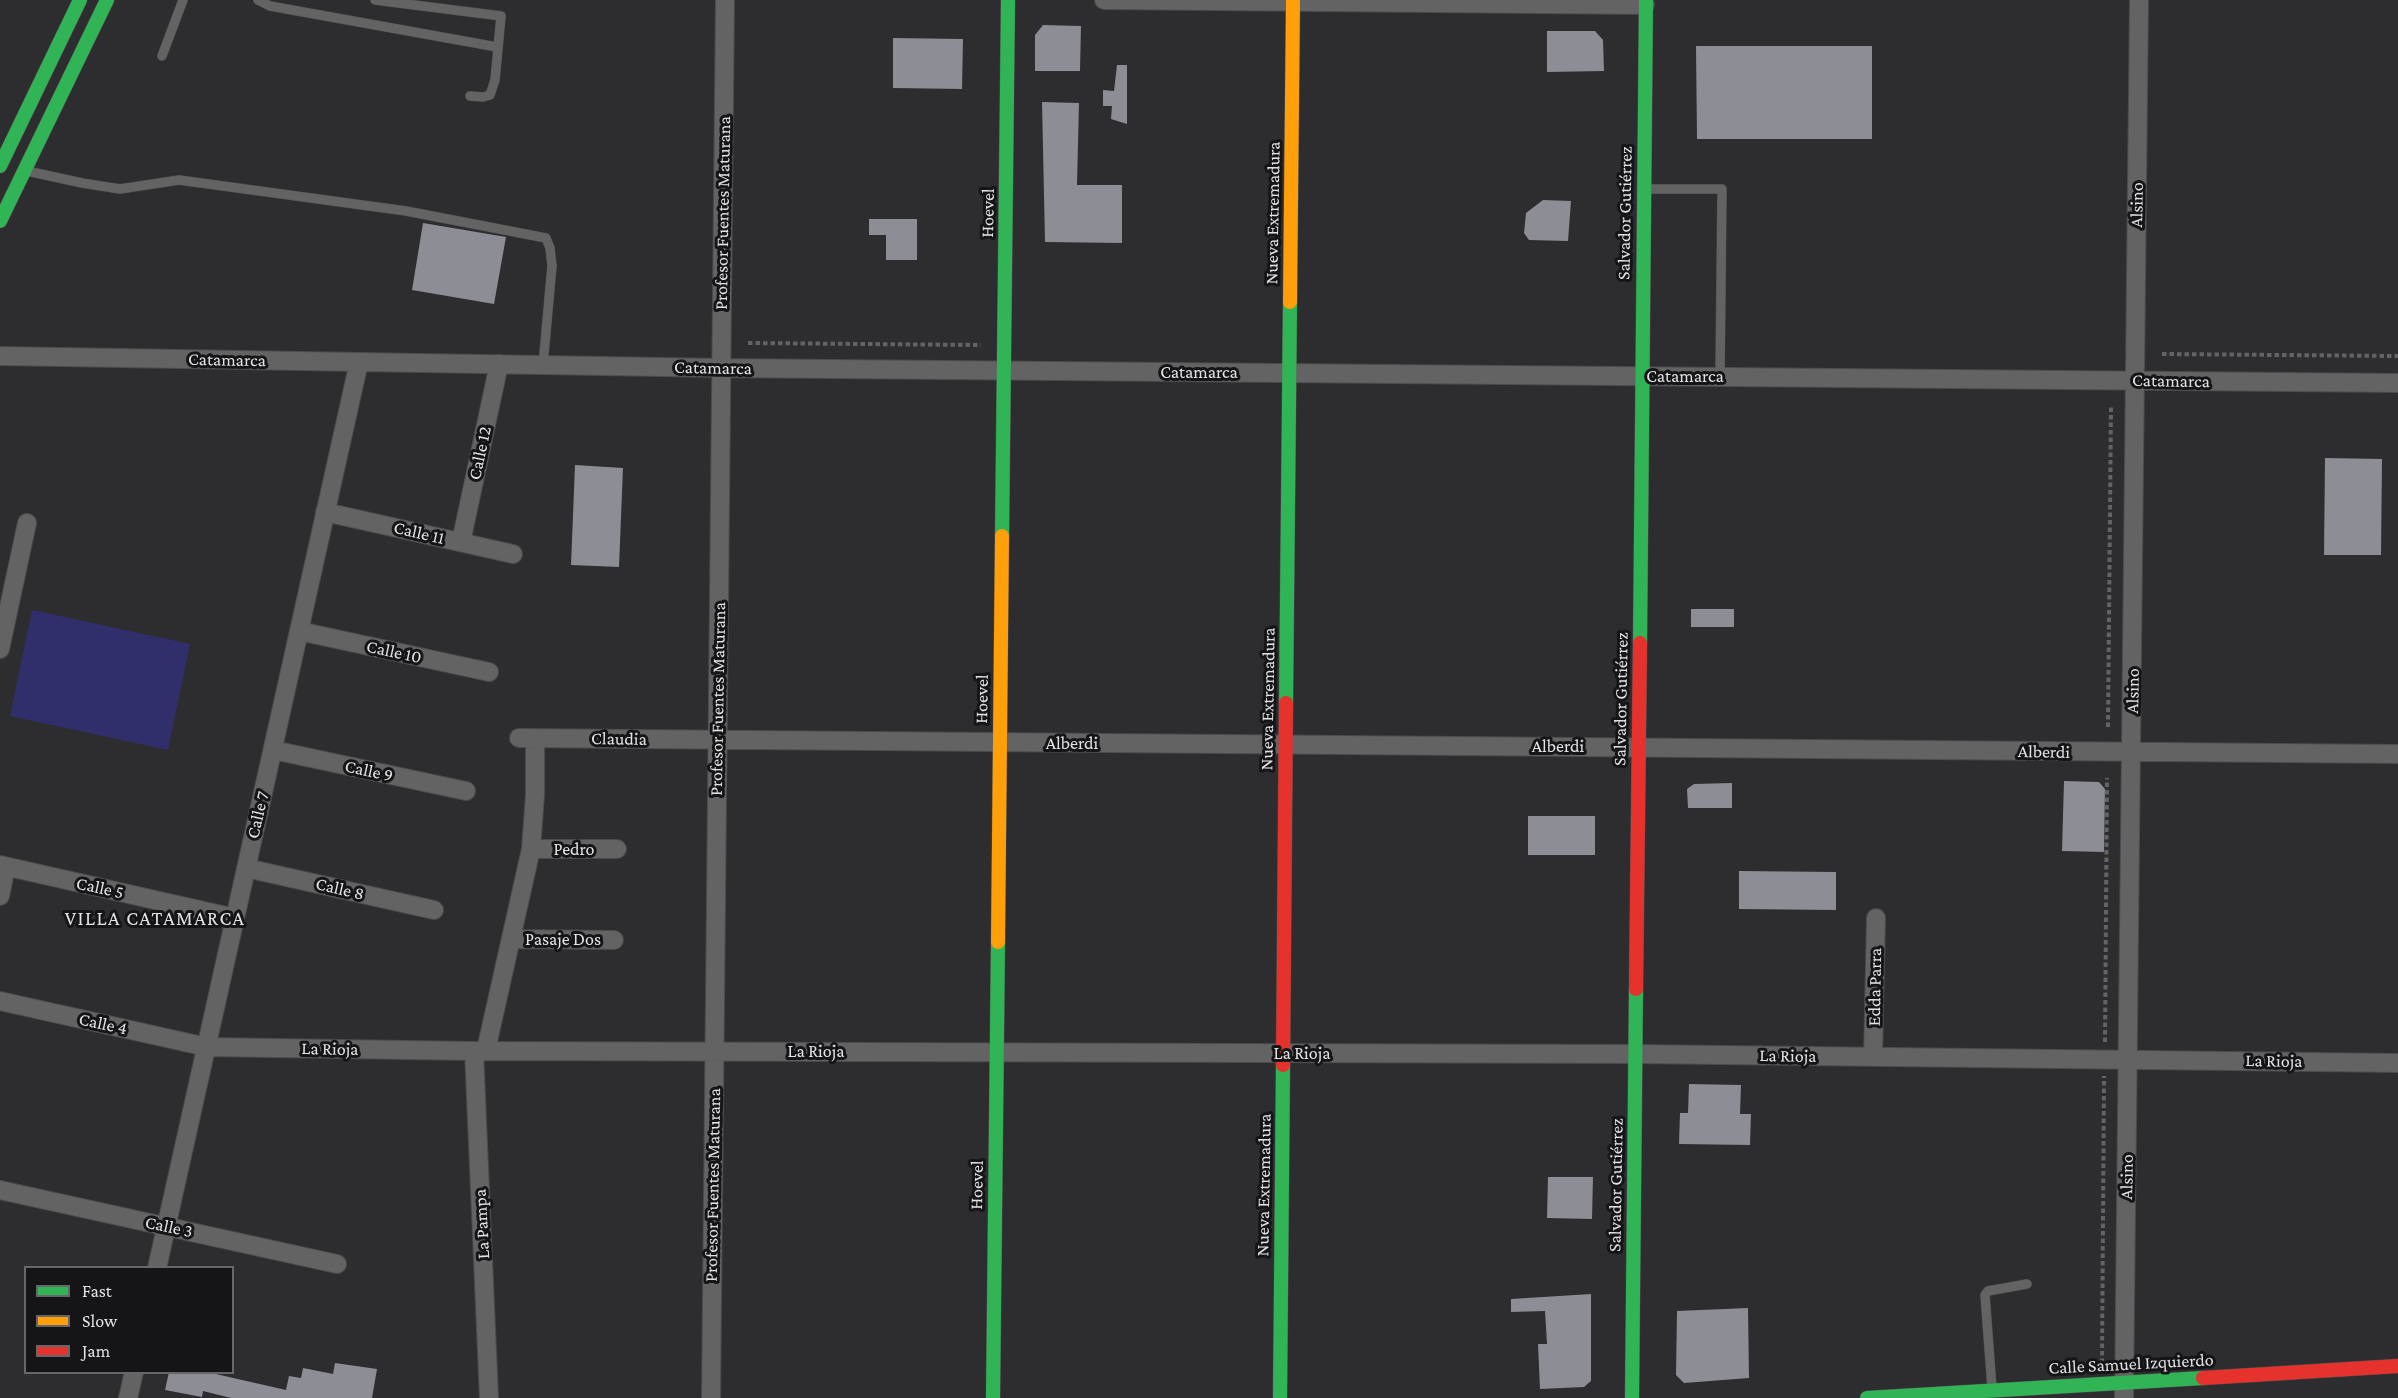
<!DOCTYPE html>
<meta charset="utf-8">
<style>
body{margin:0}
#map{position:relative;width:2398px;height:1398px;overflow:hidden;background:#2d2d2f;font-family:"Crimson Pro",serif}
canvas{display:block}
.legend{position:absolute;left:24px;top:1266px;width:210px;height:108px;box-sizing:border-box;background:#151517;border:2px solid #676769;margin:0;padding:8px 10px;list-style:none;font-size:18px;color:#e2e2e5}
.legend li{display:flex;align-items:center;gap:12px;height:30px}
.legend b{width:30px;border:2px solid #676769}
</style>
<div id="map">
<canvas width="2398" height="1398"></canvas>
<ul class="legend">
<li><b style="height:8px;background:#30b455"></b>Fast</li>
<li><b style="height:8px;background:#ff9f0a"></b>Slow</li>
<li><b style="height:8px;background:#e5322d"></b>Jam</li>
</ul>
</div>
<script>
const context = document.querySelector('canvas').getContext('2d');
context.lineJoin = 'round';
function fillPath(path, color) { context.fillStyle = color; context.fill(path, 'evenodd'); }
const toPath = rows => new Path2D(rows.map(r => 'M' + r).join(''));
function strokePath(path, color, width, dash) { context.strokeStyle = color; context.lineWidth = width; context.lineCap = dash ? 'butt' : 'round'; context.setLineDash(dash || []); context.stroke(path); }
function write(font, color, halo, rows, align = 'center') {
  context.font = font + ' "Crimson Pro",serif'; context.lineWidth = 6; context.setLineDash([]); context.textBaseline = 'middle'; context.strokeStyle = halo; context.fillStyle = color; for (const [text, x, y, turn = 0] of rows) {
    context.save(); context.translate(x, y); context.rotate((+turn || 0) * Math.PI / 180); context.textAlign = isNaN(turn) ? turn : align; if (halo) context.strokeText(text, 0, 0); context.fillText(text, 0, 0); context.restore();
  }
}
fillPath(toPath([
 [32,610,190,644,168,750,10,716]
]), '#312f6b');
fillPath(toPath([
 [1043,25,1081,26,1080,71,1035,71,1035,35],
 [1547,31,1595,31,1603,40,1604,71,1547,72],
 [893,38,963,39,962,89,893,88],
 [1696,46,1872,46,1872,139,1697,139],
 [1117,65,1127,65,1127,124,1111,119,1112,106,1103,106,1103,90,1114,91],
 [1042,102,1079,103,1077,185,1122,185,1122,243,1045,242],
 [1543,200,1571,201,1568,241,1529,240,1524,233,1526,213],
 [869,219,917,219,917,260,886,260,886,235,869,235],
 [423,223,506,237,494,304,412,290],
 [2325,458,2382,459,2381,555,2324,555],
 [575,465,623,468,619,567,571,565],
 [1691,609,1734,609,1734,627,1691,627],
 [2064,781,2099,782,2105,789,2104,852,2062,851],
 [1732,783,1732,808,1688,808,1687,789,1694,784],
 [1528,816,1595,816,1595,855,1528,855],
 [1739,871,1836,872,1836,910,1739,909],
 [1689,1084,1741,1085,1740,1114,1751,1114,1750,1145,1679,1144,1680,1113,1688,1113],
 [1548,1177,1593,1177,1592,1219,1547,1218],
 [1591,1294,1591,1381,1584,1387,1540,1389,1538,1344,1547,1344,1545,1311,1511,1312,1511,1299],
 [1748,1308,1749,1378,1684,1383,1676,1375,1677,1311],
 [335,1363,377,1369,372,1398,231,1398,203,1391,202,1397,165,1390,169,1372,207,1372,286,1390,289,1376,301,1378,303,1368,333,1374]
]), '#8c8d95');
const lane = toPath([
 [258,0,270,6,497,47],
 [375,0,501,16,495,80,490,95,483,97,470,96],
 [162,56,183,0],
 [27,171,82,183,120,189,179,180,406,211,546,238,550,248,552,266,543,365],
 [1646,189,1722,189,1720,377],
 [1992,1388,1985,1295,1988,1291,2027,1284]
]);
const street = toPath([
 [1104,0,1645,5],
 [0,356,721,368,2398,383],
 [325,512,513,554],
 [461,542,499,364],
 [299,631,489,672],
 [0,649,27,523],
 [519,738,2398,754],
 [273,750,466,791],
 [531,849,617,849],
 [0,865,235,918],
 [246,868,434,910],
 [0,896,6,867],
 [511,939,614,940],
 [0,1001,207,1047,474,1051,1635,1054,2398,1063],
 [486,1050,531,849,535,795,535,738],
 [474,1051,489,1398],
 [1873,1057,1876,918],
 [0,1190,337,1264],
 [157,1268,359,362],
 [128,1398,134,1372],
 [711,1398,725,0],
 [2124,1398,2139,0]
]);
const fast = toPath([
 [0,166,80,0],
 [0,221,107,0],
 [1002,536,1008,0],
 [1640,643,1646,0],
 [1286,703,1290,302],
 [993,1398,998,942],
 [1280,1398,1283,1065],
 [1632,1398,1636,989],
 [1867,1398,2203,1378]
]);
const slow = toPath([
 [1290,302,1293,0],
 [998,942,1002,536]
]);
const jam = toPath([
 [1636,989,1640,643],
 [1283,1065,1286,703],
 [2203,1378,2398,1366]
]);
strokePath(lane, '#4b4b4d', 10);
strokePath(street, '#4b4b4d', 20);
strokePath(fast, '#4b4b4d', 15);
strokePath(slow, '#4b4b4d', 15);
strokePath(jam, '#4b4b4d', 15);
strokePath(toPath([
 [748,343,981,345],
 [2162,354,2398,356],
 [2108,727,2111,406],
 [2105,1042,2107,778],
 [2102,1363,2104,1076]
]), '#626364', 4, [4.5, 3]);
strokePath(lane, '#636364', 9);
strokePath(street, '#636364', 18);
strokePath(fast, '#30b455', 14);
strokePath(slow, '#ff9f0a', 14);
strokePath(jam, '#e5322d', 14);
write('18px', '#e2e2e5', '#151517', [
 ["Alsino",2137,205,-89],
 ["Profesor Fuentes Maturana",723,213,-89],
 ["Hoevel",988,213,-89],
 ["Nueva Extremadura",1273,213,-89],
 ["Salvador Gutiérrez",1625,213,-89],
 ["Catamarca",227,360,1],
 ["Catamarca",713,368,1],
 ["Catamarca",1199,372],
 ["Catamarca",1685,376],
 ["Catamarca",2171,381,1],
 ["Calle 12",480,453,-78],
 ["Calle 11",419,533,13],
 ["Calle 10",394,652,12],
 ["Alsino",2133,691,-89],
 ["Profesor Fuentes Maturana",718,699,-89],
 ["Hoevel",982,699,-89],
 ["Nueva Extremadura",1268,699,-89],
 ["Salvador Gutiérrez",1621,699,-89],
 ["Claudia",619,739,1],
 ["Alberdi",1072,743],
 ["Alberdi",1558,746],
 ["Alberdi",2044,752,1],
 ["Calle 9",369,771,12],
 ["Calle 7",258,815,-77],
 ["Pedro",574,849],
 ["Calle 5",100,888,12],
 ["Calle 8",340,889,13],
 ["Pasaje Dos",563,939],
 ["Edda Parra",1875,987,-89],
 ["Calle 4",103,1024,12],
 ["La Rioja",330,1049,1],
 ["La Rioja",816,1051],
 ["La Rioja",1302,1053],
 ["La Rioja",1788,1056,1],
 ["La Rioja",2274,1061,1],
 ["Alsino",2127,1177,-89],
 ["Profesor Fuentes Maturana",713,1185,-89],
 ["Hoevel",977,1185,-89],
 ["Nueva Extremadura",1264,1185,-89],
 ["Salvador Gutiérrez",1616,1185,-89],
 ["La Pampa",482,1224,-93],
 ["Calle 3",169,1227,12],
 ["Calle Samuel Izquierdo",2131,1364,-3]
]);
context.letterSpacing = '1.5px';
write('20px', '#e2e2e5', '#151517', [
 ["VILLA CATAMARCA",155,919]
]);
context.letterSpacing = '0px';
</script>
